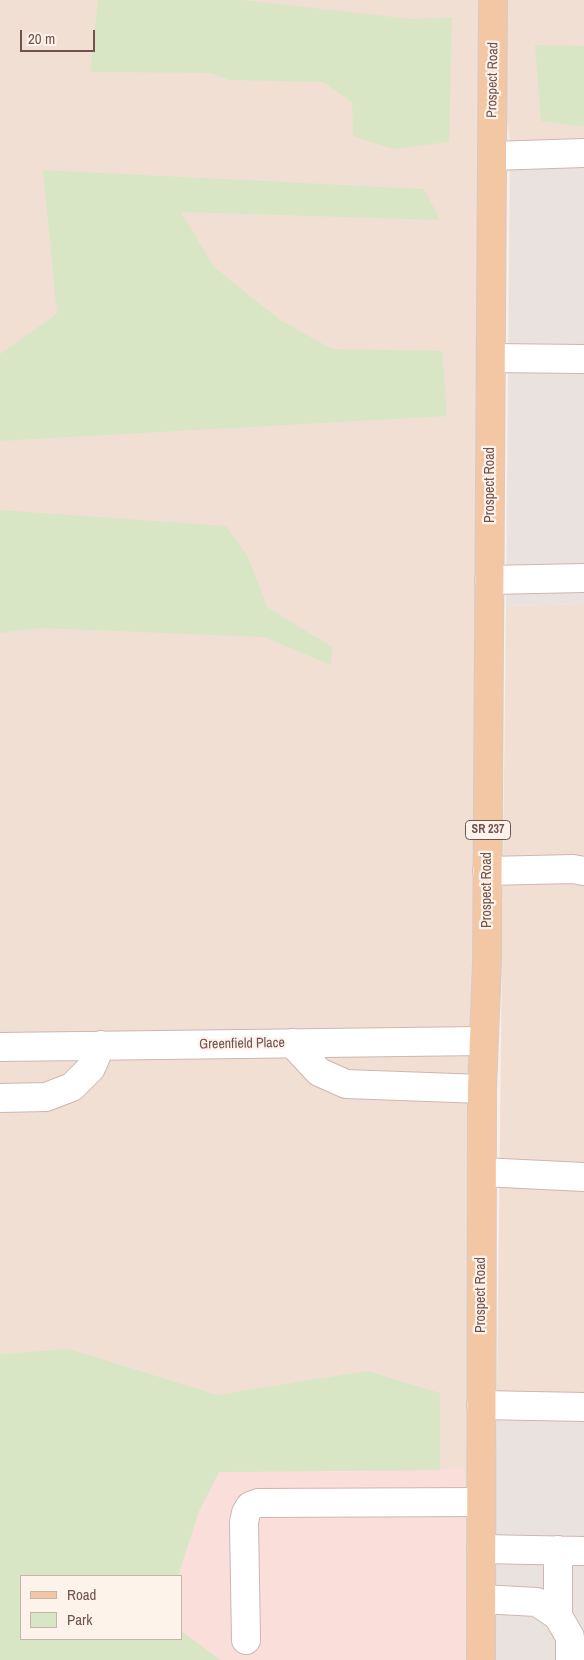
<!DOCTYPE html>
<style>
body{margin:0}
#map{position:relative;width:584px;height:1660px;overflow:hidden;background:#faeee5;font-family:"Archivo Narrow",sans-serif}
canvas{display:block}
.legend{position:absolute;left:20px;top:1575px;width:162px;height:65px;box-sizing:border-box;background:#fdf3eb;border:1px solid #c5b3ac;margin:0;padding:6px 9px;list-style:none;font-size:15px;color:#70534d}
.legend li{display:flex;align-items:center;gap:10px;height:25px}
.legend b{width:25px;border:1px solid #c5b3ac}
.scale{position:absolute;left:20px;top:30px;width:75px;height:22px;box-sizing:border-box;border:2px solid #70534d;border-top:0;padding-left:6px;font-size:15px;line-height:18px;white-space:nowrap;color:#70534d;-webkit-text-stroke:4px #fdf3eb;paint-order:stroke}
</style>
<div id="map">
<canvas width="584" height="1660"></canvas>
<ul class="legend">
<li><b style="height:6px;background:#f3c7a3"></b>Road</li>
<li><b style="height:14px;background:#d8e6c5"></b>Park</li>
</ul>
<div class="scale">20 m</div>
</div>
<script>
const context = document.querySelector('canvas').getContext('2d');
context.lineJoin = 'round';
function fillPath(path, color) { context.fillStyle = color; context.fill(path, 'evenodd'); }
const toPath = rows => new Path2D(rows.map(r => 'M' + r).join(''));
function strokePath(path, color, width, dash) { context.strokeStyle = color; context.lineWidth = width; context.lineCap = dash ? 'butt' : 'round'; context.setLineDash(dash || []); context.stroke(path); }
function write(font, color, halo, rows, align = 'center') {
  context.font = font + ' "Archivo Narrow",sans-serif'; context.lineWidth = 4.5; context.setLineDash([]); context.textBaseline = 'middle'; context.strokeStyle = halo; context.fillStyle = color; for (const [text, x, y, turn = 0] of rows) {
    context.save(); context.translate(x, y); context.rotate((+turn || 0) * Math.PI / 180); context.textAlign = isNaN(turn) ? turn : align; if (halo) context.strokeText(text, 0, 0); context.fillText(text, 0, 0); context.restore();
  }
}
fillPath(toPath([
 [0,0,493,0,481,1660,0,1660],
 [21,1576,181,1576,181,1639,21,1639],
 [507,0,584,0,584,142,510,142,506,114],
 [584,604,584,1392,497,1392,506,606]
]), '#f1dfd4');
fillPath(toPath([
 [464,1467,468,1523,467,1660,220,1660,181,1631,181,1576,178,1576,199,1511,218,1472,440,1470]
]), '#f9deda');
fillPath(toPath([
 [510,142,584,142,584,604,506,606],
 [497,1392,584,1392,584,1660,494,1660]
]), '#eae2df');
fillPath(toPath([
 [98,0,244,0,411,19,452,17,449,142,393,149,353,136,352,102,323,82,229,80,210,73,90,72],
 [535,45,584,46,584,127,541,121],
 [43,170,424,189,440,220,181,212,214,267,280,320,332,349,442,351,447,416,0,441,0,354,57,314],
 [0,510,226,526,248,557,267,607,332,647,331,665,264,637,40,628,0,633],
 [69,1349,217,1395,367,1371,440,1393,440,1470,219,1472,199,1511,178,1576,21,1576,21,1639,181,1639,181,1631,220,1660,0,1660,0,1354]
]), '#d8e6c5');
const minor = toPath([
 [492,156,584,153],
 [491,358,584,359],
 [489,580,584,578],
 [487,871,573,869,584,871],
 [292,1043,319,1072,346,1084,482,1089],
 [0,1047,483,1041],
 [0,1098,46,1097,72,1087,91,1068,101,1045],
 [482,1172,584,1177],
 [481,1405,584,1407],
 [481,1549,584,1551],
 [481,1599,537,1602,558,1616,570,1637,570,1660],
 [558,1616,558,1550],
 [246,1640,244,1522,246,1513,250,1506,258,1503,481,1502]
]);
const major = toPath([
 [481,1660,482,1089,487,962,493,0]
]);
strokePath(minor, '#cdb7af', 30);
strokePath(major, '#d4cbca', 30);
strokePath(minor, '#fff', 28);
strokePath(major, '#f3c7a3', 28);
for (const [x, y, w] of [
 [488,830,45]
]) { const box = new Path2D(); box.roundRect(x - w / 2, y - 9.5, w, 19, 4); context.fillStyle = '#fdf3eb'; context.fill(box); strokePath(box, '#70534d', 1); }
write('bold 12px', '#70534d', null, [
 ["SR 237",488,830]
]);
write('14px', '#70534d', '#fdf3eb', [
 ["Prospect Road",493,80,-89],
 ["Prospect Road",490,485,-90],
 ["Prospect Road",487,890,-90],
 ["Greenfield Place",242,1044,-1],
 ["Prospect Road",481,1295,-90]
]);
</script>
